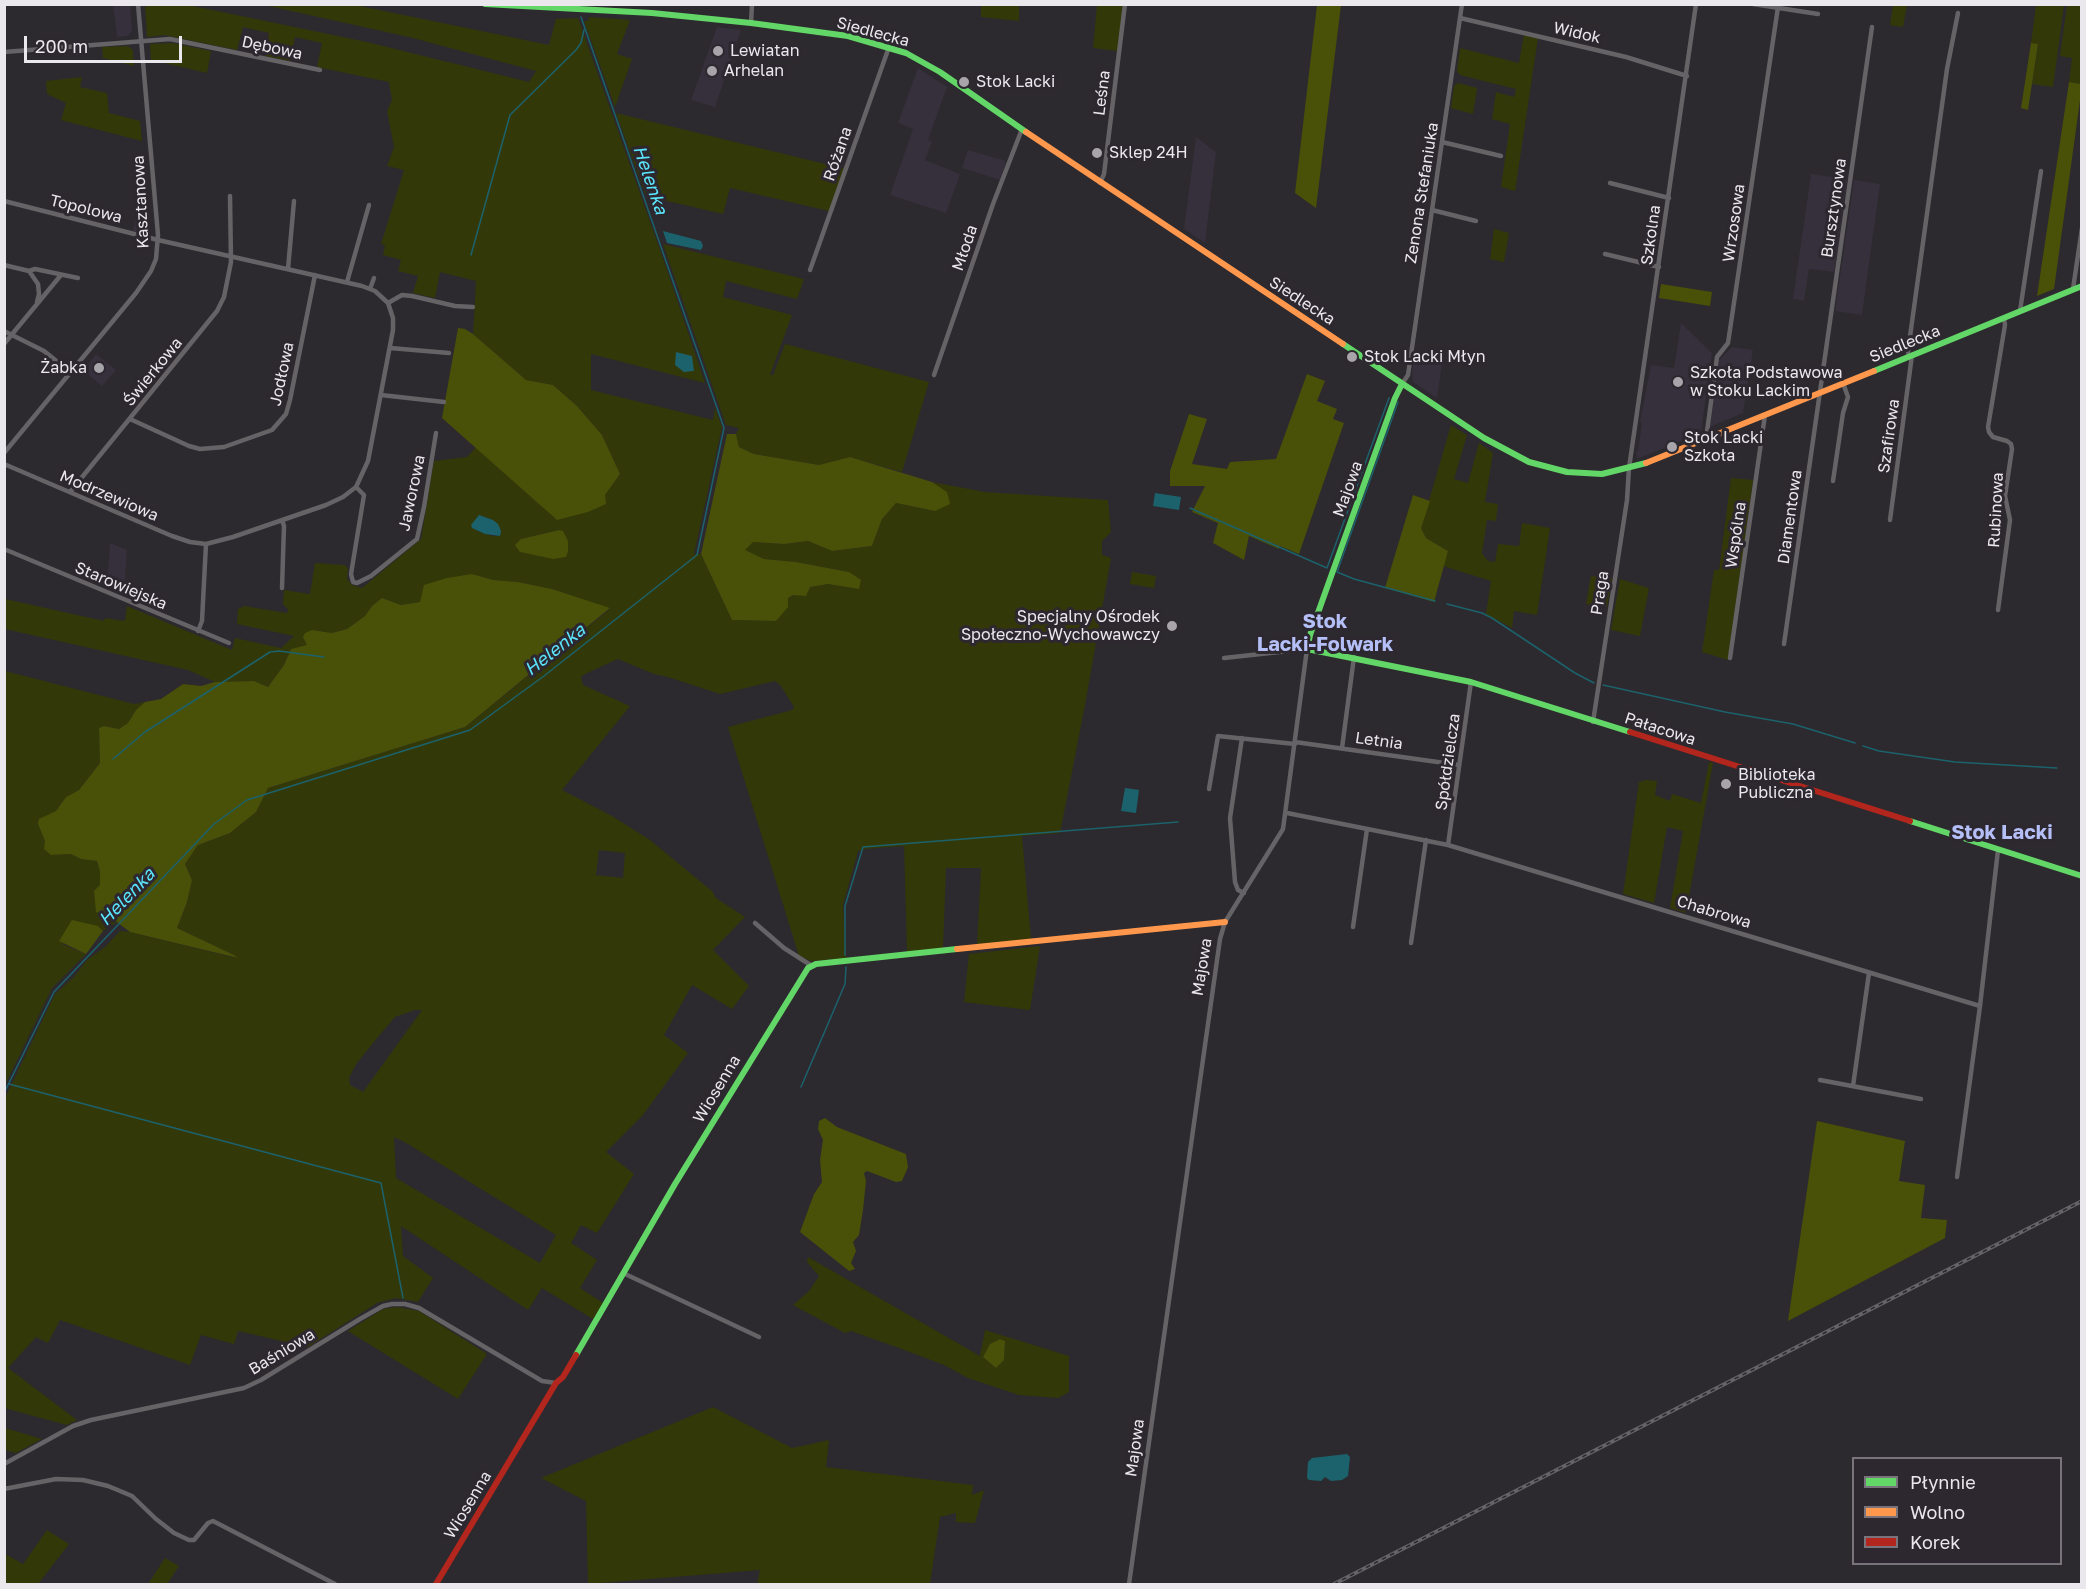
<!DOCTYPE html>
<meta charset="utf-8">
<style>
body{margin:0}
#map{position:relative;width:2086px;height:1589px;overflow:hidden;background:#2c2a2e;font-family:"Golos Text",sans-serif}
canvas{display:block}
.frame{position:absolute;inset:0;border:6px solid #eae7ed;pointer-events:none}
.legend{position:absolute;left:1852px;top:1457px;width:210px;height:108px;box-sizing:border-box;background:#2d2830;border:2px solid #79747c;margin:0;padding:8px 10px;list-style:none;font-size:18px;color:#eae7ed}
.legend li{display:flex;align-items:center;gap:12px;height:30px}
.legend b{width:30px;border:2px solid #79747c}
.scale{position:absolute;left:24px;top:36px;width:158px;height:27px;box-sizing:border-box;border:3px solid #eae7ed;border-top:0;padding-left:8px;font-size:18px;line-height:21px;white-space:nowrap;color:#eae7ed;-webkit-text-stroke:4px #2d2830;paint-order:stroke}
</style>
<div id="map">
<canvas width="2086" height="1589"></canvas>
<div class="frame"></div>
<ul class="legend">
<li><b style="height:8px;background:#63d668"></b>Płynnie</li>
<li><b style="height:8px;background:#ff974d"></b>Wolno</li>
<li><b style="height:8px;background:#b3261e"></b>Korek</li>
</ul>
<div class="scale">200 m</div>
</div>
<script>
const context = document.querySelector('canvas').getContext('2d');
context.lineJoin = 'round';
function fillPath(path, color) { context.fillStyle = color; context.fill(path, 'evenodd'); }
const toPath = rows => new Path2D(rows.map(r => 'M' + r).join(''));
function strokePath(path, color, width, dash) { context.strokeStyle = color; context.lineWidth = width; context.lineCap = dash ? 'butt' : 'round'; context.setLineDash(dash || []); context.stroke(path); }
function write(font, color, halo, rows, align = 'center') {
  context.font = font + ' "Golos Text",sans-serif'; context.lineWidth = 6; context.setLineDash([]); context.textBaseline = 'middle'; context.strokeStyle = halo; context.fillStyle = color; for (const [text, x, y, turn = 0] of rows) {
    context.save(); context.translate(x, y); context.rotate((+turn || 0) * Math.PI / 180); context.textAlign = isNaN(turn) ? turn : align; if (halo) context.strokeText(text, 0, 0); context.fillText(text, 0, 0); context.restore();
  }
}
fillPath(toPath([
 [113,5,130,5,132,31,128,36,117,37],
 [717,27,741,30,715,107,691,100],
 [918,68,947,87,928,140,932,142,925,160,960,174,946,213,890,195,913,129,898,123],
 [1196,137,1216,152,1205,243,1184,229],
 [968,150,1006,161,1000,180,962,168],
 [1811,174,1847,179,1834,272,1809,269,1804,301,1793,299],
 [1854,180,1880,184,1862,315,1835,311],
 [139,204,147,205,147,234,133,231],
 [1681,323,1712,353,1701,433,1637,459,1636,451,1638,451,1642,423,1640,422,1651,365,1674,368],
 [1732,347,1753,350,1743,413,1710,427,1719,360],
 [96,354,116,370,102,386,83,371],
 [1414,360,1442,364,1437,398,1413,382,1412,373],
 [110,543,127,550,124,592,107,585]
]), '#362f3c');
fillPath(toPath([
 [336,4,360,6,549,45,556,19,578,18,665,264,705,383,591,354,591,390,713,420,715,408,722,427,694,554,701,554,732,620,776,621,788,598,810,587,828,584,859,589,849,572,796,562,764,559,744,550,753,542,784,544,808,541,832,551,872,546,882,519,896,503,935,511,946,492,932,482,985,492,1108,500,1111,532,1102,541,1102,555,1111,558,1085,705,1060,833,1022,836,1031,939,977,945,981,868,946,868,943,948,907,952,904,846,865,849,858,851,843,905,846,958,811,961,799,956,728,727,792,710,794,707,781,686,775,681,720,694,668,677,654,674,618,659,585,674,581,677,583,685,630,706,562,790,612,816,650,840,712,891,716,898,745,917,713,950,749,986,732,1009,692,985,664,1035,688,1053,643,1115,606,1152,634,1174,597,1233,581,1225,571,1243,597,1260,580,1288,603,1303,593,1319,542,1288,528,1310,401,1226,403,1256,433,1278,418,1302,396,1298,377,1303,308,1347,238,1331,234,1344,201,1335,190,1365,60,1320,48,1343,36,1337,8,1368,77,1420,67,1425,4,1408,5,1098,55,994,74,977,87,960,105,947,120,931,130,932,236,958,232,954,177,928,187,902,192,880,185,864,198,845,230,833,256,812,268,788,465,727,610,609,552,589,518,582,493,580,472,574,420,602,401,605,382,598,372,606,365,616,347,629,332,633,312,630,308,645,291,649,284,665,268,687,254,681,215,682,188,670,5,629,5,599,104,621,105,618,125,621,127,606,232,650,235,638,281,648,294,636,237,624,238,609,244,606,287,613,288,609,283,604,284,590,310,594,315,563,345,565,348,569,347,579,352,585,362,588,421,539,434,461,467,457,476,447,557,520,605,495,620,474,602,435,577,406,553,385,526,380,473,334,476,281,440,272,435,298,413,293,418,276,398,271,401,260,383,255,385,245,381,244,404,170,387,166,394,147,387,111,392,100,389,82,317,67,322,43,295,37,290,61,265,56,269,33,243,27,237,50,164,35,147,37,145,5,188,5,367,42,529,82,536,71,409,37,264,5],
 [479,515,493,520,499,536,492,536,477,531],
 [559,530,563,532,536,555,521,552,521,539],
 [599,850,625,853,623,878,596,875],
 [415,1010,422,1010,363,1092,350,1085,349,1078,356,1064,383,1031,395,1017],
 [394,1137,408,1144,556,1235,540,1263,396,1178],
 [981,5,1019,5,1019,21,981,17],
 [1097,5,1123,5,1118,51,1093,48],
 [1893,5,1907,5,1903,27,1890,25],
 [2036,5,2064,5,2053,87,2032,84,2038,45,2031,43],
 [2067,5,2081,5,2081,84,2069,82,2072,58,2060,56],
 [589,17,630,20,617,54,632,59,615,107,584,21,588,21],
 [1524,34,1538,38,1515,191,1501,187,1510,124,1492,119,1496,92,1514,97,1516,89,1460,75,1457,71,1460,48,1519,63],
 [172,43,211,51,207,73,151,60,150,44],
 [128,46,133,50,134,66,103,58,102,47],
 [82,77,80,87,107,93,109,113,140,121,142,141,61,120,66,103,47,94,46,81],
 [1458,83,1477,88,1473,114,1451,108,1454,86],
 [616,113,817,162,844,168,829,211,730,188,723,214,646,196],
 [1494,229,1509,233,1504,262,1490,259],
 [663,244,804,279,797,299,726,281,723,297,792,315,770,375,773,375,785,344,929,382,902,472,850,457,819,465,754,454,739,447,736,434,739,428,726,425],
 [1451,425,1467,435,1454,479,1468,483,1479,443,1493,453,1485,502,1498,504,1496,521,1487,520,1482,553,1488,561,1495,562,1498,544,1519,546,1522,523,1550,528,1537,615,1514,611,1512,628,1486,614,1491,581,1443,566,1448,551,1426,538,1421,528],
 [1731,478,1753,480,1728,660,1702,652,1714,570,1719,570],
 [1132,572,1156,576,1154,588,1130,584],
 [1591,576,1612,579,1607,607,1586,604],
 [1620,579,1649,588,1640,636,1611,630],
 [5,671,134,704,145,702,136,710,128,723,119,729,105,726,99,728,100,763,79,790,66,797,56,811,45,817,38,824,51,855,71,854,81,859,97,861,100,872,100,885,110,917,117,922,103,931,98,926,62,944,86,954,52,988,5,1085],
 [1709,762,1713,763,1686,913,1670,908,1683,831,1667,827,1654,903,1623,894,1639,782,1646,780,1657,781,1655,795,1670,801,1672,794,1701,803],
 [1040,946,1030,1010,964,1002,969,954],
 [808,1257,980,1356,985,1330,1069,1356,1069,1392,1058,1398,1019,1395,968,1378,944,1365,899,1348,851,1331,845,1333,793,1305,809,1291,819,1276,807,1262],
 [1000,1339,1005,1341,1004,1360,996,1368,983,1357,990,1344],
 [397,1307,419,1311,487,1354,458,1399,348,1331,383,1309],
 [713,1407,792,1448,829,1440,826,1467,973,1485,972,1495,984,1490,975,1523,956,1522,956,1513,940,1517,930,1584,757,1584,760,1570,588,1584,586,1501,541,1478],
 [5,1428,42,1439,16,1453,5,1450],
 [47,1530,69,1544,38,1584,5,1584,5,1554,23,1564],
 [165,1558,179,1566,167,1584,148,1584]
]), '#333809');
fillPath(toPath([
 [1317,5,1341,5,1316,208,1295,193],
 [2031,43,2038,44,2028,110,2021,108],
 [2069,82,2081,84,2081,93,2054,289,2037,296],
 [1661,284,1712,292,1710,306,1659,298],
 [458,328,465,329,473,334,526,380,553,385,577,406,602,435,620,474,605,495,606,504,588,512,557,520,442,418],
 [1307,374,1325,381,1317,401,1337,409,1333,419,1344,423,1299,554,1280,546,1279,549,1249,536,1244,560,1213,543,1218,523,1192,512,1205,486,1170,486,1170,471,1189,414,1207,419,1192,464,1227,469,1230,462,1276,459],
 [727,434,736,434,739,447,754,454,819,465,850,457,932,482,947,492,950,504,935,511,896,503,882,519,872,546,832,551,808,541,784,544,753,542,745,550,764,559,796,562,849,572,861,580,859,589,828,584,810,587,806,596,793,595,788,598,788,607,776,621,732,620,701,554],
 [1413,495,1430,501,1421,528,1426,538,1448,551,1434,602,1385,588],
 [559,530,563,531,568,541,568,551,566,557,553,559,520,552,515,545,521,539],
 [472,574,493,580,518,582,552,589,610,608,465,727,268,788,256,812,230,833,198,845,185,864,192,880,187,902,177,928,232,954,238,958,130,932,110,917,96,912,94,891,100,885,100,872,97,861,81,859,71,854,51,855,44,849,45,841,38,824,39,819,56,811,66,797,79,790,100,763,99,728,104,726,119,729,128,723,136,710,145,702,161,699,183,684,201,686,215,682,254,681,268,687,284,665,291,649,307,645,303,637,305,633,312,630,332,633,347,629,365,616,372,606,382,598,401,605,420,602,424,585,447,578],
 [72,920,98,926,103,931,86,954,59,941],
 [825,1118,837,1127,906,1154,908,1167,902,1181,896,1182,867,1171,864,1173,866,1181,863,1210,859,1235,853,1242,856,1251,851,1263,855,1269,849,1271,800,1232,814,1194,822,1182,820,1160,823,1140,818,1129,819,1121],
 [1817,1121,1905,1141,1899,1181,1925,1185,1921,1218,1947,1220,1945,1238,1788,1321],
 [1000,1339,1005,1341,1004,1360,996,1368,983,1357,990,1344]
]), '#495008');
fillPath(toPath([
 [663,231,701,241,703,246,701,250,667,243],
 [676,352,692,356,694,371,684,372,675,365],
 [1155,493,1181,497,1179,510,1153,506],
 [479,515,493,520,498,524,501,531,500,536,485,534,472,528,471,525],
 [1125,788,1139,790,1136,813,1121,811],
 [1347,1454,1350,1457,1348,1476,1342,1480,1331,1481,1325,1477,1321,1481,1309,1480,1307,1478,1308,1462,1312,1458]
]), '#1c626c');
strokePath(toPath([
 [471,255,510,115,576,50,581,43,584,30],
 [1398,402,1337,572,1354,579,1435,601],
 [1190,508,1327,568,1389,398],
 [1447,604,1482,613,1492,618,1575,673,1594,683],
 [1603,685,1725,712,1793,724,1855,743],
 [1863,746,1879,751,1955,762,2057,768],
 [113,759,145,732,270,652,279,651,324,657],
 [845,955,845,906,863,847,1178,822],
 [9,1084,381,1183,403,1298],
 [801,1087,845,984,846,967],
 [4,1093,54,992,214,824,247,800,470,730,544,676,697,555,724,428,581,17]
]), '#1c626c', 1.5);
strokePath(toPath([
 [1753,4,1818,14],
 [1460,18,1626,57,1687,76],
 [751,23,752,4],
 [4,52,170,39,320,70],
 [1442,142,1501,156],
 [1100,183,1104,174,1125,4],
 [1610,183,1669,198],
 [4,201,158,240,362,286,375,291,388,303,393,318,393,330,368,461,356,487,343,497,326,505,233,537,206,544,190,542,172,536,4,464],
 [1432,210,1476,221],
 [1605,254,1659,267],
 [4,265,29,271,35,269,78,278],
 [288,269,294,201],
 [810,270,889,47],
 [29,271,38,284,39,294,37,302],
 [347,282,369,205],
 [370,289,374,278],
 [2073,289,2082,228],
 [388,303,402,295,412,296,455,306,473,307],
 [2020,311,2041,171],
 [4,331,44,351,70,372],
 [4,344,61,275],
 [390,348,449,353],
 [1909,357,1908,351,1947,69,1958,13],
 [934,375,993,204,1022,129],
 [1402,384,1408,375,1462,4],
 [381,395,444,402],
 [130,419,189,446,200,449,224,447,272,430,286,414,290,400,315,275],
 [1709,438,1707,432,1717,357,1728,343,1778,7],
 [4,453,136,293,151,271,156,259,158,235,138,4],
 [1833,481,1843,413,1848,397,1843,383],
 [356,487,364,495,351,574,353,582,357,583,371,576,417,539,424,507,436,433],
 [70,492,217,311,224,297,231,262,230,196],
 [1890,520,1912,355],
 [4,549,229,643],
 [282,588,284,526,282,520],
 [1998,610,2010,520,2005,496,2012,449,2011,444,2007,441,1993,437,1989,432,1988,427,2005,325,2004,318],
 [198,631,202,621,206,544],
 [1784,644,1872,27],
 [1730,658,1765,415],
 [1593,722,1627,500,1629,468,1696,4],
 [1242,738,1230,818,1235,882,1238,890,1244,893],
 [1295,742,1459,765],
 [1342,748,1354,657],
 [1209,789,1218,736,1295,744],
 [1287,813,1448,845,1980,1006,1998,850],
 [1448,845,1471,682],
 [755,923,784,948,812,966],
 [1353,927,1367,829],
 [1411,943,1426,840],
 [1820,1080,1921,1099],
 [1853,1086,1869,973],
 [1957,1177,1980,1006],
 [623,1273,759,1337],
 [4,1464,73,1426,91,1420,244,1388,261,1380,360,1319,383,1306,392,1304,405,1304,419,1308,542,1381,556,1383],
 [4,1489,56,1479,83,1480,108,1486,132,1496,156,1519,174,1533,189,1540,194,1540,208,1523,213,1521,335,1584],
 [1129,1584,1220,939,1225,922,1283,829,1307,649,1224,658]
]), '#656366', 4.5);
strokePath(toPath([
 [485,4,652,13,751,23,848,36,906,53,940,72,1026,132],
 [1343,344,1484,438,1529,462,1567,472,1602,474,1646,463],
 [1874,371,2082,286],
 [1402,384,1395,398,1310,635,1307,649,1471,682,1630,732],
 [1910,821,2082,876],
 [576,1355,675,1184,808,968,816,964,957,949]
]), '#63d668', 6);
strokePath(toPath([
 [1026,132,1343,344],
 [1646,463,1874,371],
 [957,949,1225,922]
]), '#ff974d', 6);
strokePath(toPath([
 [1630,732,1910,821],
 [436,1584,556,1383,563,1377,576,1355]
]), '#b3261e', 6);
const rail = toPath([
 [1334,1584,2082,1201]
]);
strokePath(rail, '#646365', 4);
strokePath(rail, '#2d2830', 1.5, [4.5]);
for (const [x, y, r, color] of [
 [718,51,6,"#a8a5aa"],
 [712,71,6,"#a8a5aa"],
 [964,82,6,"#a8a5aa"],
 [1097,153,6,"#a8a5aa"],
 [1352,357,6,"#a8a5aa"],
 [99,368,6,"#a8a5aa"],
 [1678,382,6,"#a8a5aa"],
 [1672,447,6,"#a8a5aa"],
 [1172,626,6,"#a8a5aa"],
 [1726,784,6,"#a8a5aa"]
]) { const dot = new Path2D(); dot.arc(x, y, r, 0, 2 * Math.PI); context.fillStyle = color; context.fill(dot); strokePath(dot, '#2d2830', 2); }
write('16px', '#eae7ed', '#2d2830', [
 ["Siedlecka",873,32,15],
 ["Widok",1577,33,13],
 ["Dębowa",272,48,12],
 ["Leśna",1102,93,-83],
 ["Różana",838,154,-71],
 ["Zenona Stefaniuka",1422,193,-81],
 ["Kasztanowa",141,202,-93],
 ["Bursztynowa",1834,208,-82],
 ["Topolowa",86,209,14],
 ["Wrzosowa",1734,223,-82],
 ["Szkolna",1651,235,-82],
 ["Młoda",965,248,-71],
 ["Siedlecka",1302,301,33],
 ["Siedlecka",1905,344,-22],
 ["Świerkowa",153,372,-51],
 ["Jodłowa",282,374,-78],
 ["Szafirowa",1889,436,-82],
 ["Majowa",1348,489,-70],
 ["Jaworowa",412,493,-78],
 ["Modrzewiowa",109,496,23],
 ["Rubinowa",1996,510,-87],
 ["Diamentowa",1790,517,-82],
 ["Wspólna",1736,535,-82],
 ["Starowiejska",121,586,23],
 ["Praga",1600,593,-81],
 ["Pałacowa",1660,729,18],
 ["Letnia",1379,741,8],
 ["Spółdzielcza",1448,762,-82],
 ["Chabrowa",1714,912,17],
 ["Majowa",1202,967,-81],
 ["Wiosenna",717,1089,-59],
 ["Baśniowa",282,1352,-31],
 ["Majowa",1135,1448,-82],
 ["Wiosenna",468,1505,-59]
]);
write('16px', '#eae7ed', '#2d2830', [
 ["Lewiatan",730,51],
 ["Arhelan",724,71],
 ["Stok Lacki",976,82],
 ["Sklep 24H",1109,153],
 ["Stok Lacki Młyn",1364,357],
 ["Żabka",87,368,"right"],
 ["Szkoła Podstawowa",1690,373],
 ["w Stoku Lackim",1690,391],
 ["Stok Lacki",1684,438],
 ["Szkoła",1684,456],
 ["Specjalny Ośrodek",1160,617,"right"],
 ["Społeczno-Wychowawczy",1160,635,"right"],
 ["Biblioteka",1738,775],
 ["Publiczna",1738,793]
], 'left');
write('italic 18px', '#5be5fc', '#2d2830', [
 ["Helenka",650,180,71],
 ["Helenka",555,650,-38],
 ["Helenka",127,897,-46]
]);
write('bold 20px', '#b5bff7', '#2d2830', [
 ["Stok",1325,622],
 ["Lacki-Folwark",1325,645],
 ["Stok Lacki",2002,833]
]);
</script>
